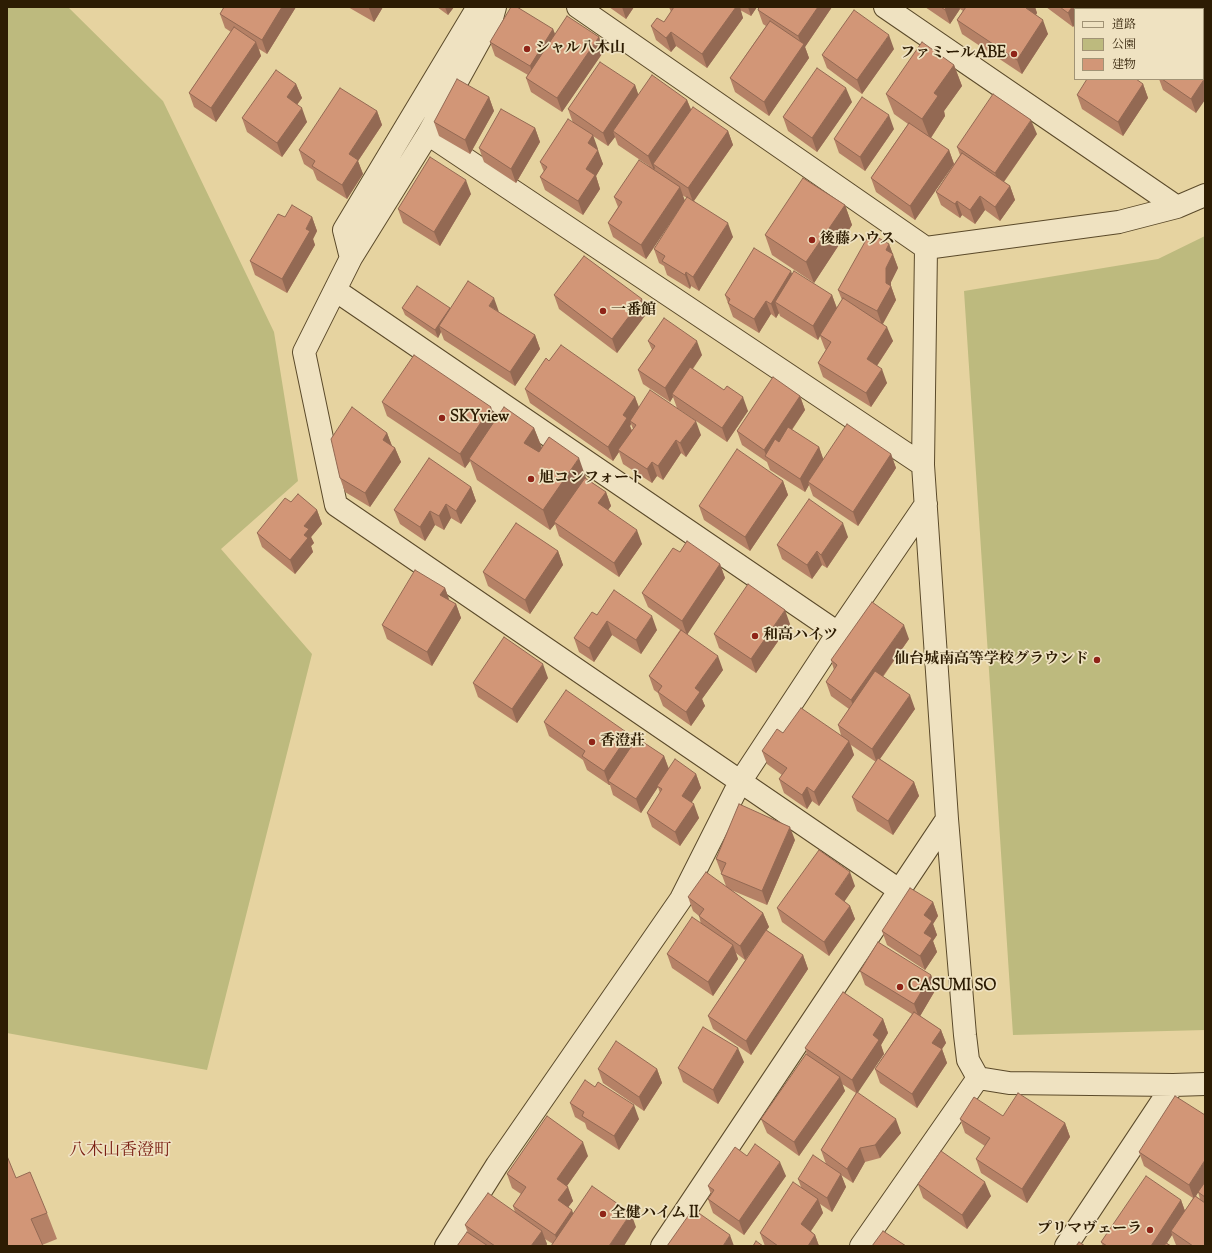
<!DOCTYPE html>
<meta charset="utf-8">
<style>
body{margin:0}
#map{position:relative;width:1212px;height:1253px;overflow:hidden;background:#e6d3a0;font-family:"Sorts Mill Goudy","Noto Serif JP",serif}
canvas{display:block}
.frame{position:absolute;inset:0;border:8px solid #2d1c03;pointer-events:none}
.legend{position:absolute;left:1074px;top:8px;width:130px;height:72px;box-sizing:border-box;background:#efe2c1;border:1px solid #a19375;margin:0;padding:5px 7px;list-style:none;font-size:12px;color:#2d1c03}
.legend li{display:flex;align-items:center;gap:8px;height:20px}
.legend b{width:20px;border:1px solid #a19375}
</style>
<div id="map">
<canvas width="1212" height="1253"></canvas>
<div class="frame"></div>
<ul class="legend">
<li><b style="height:5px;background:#efe2c1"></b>道路</li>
<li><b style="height:11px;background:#bdba7e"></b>公園</li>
<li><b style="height:11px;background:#d29677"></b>建物</li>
</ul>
</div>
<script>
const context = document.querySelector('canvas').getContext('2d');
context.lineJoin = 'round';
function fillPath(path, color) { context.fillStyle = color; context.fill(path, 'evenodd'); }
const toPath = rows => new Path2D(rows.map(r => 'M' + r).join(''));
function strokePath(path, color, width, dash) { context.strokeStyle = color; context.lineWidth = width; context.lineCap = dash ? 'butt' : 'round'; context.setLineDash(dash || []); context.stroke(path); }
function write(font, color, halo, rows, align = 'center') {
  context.font = font + ' "Sorts Mill Goudy","Noto Serif JP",serif'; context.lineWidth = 3.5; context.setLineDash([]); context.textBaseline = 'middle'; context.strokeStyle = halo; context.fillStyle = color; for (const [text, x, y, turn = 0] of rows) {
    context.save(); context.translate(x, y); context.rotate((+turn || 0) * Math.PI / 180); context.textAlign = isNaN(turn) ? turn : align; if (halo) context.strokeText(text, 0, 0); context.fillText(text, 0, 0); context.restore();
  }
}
fillPath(toPath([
 [7,7,68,7,163,101,274,332,298,481,221,549,312,654,207,1070,7,1033],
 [1205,236,1205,1030,1013,1035,964,291,1158,259]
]), '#bdba7e');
const minor = toPath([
 [495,7,492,18,428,134,351,258,304,352,336,505,899,890],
 [578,7,926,248,923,465,947,819,965,1035,968,1060,978,1078,1009,1083,1173,1085,1205,1084],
 [885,7,1177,207],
 [1177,7,1180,9],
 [1203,25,1205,26],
 [428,134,923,465],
 [926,248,1119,222,1177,207,1205,195],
 [351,258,344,230,478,7],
 [335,290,838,633],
 [446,1246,497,1165,681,899,740,782,838,633,926,504],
 [662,1246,947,819],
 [861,1246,978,1078],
 [1066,1246,1173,1085]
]);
strokePath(minor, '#5b4a2a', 24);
strokePath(minor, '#efe2c1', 22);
fillPath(toPath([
 [224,7,296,7,267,54,259,49,261,56,216,122,194,107,189,93,231,32,225,28,220,14],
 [348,7,383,7,374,22],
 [437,7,454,7,448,15],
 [609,7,634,7,626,19],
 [669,7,757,7,751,16,740,10,743,18,707,68,676,46,671,52,656,40,651,26,664,22,671,12],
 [759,7,832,7,805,47,809,58,769,116,735,92,730,78,766,26,763,24,758,10],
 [925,7,1035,7,1037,13,1036,15,1048,34,1022,74,962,34,957,20,963,11,960,9,950,24],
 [1046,7,1087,7,1085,9,1075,9,1075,24,1073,27],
 [553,29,555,34,599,37,604,51,562,112,531,92,526,78,528,75,495,56,490,42],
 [894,49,862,94,827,68,822,55],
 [954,65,962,86,944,111,945,116,931,138,949,150,954,164,915,220,876,192,871,178,908,124,894,114,886,94],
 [1159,79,1203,79,1196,113,1163,90],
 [296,84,302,98,297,105,307,122,282,157,247,132,242,118],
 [1143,84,1148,98,1123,136,1082,109,1077,95],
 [635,85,638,95,687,100,691,109,728,131,733,145,694,201,733,237,699,291,691,286,690,289,667,275,664,266,659,263,654,249,687,198,682,195,685,201,646,259,613,237,608,223,618,207,614,197,649,166,618,145,615,137,608,146,593,136,597,150,603,164,596,176,600,189,583,215,545,190,540,177,544,172,540,162,573,123,568,109],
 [489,97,494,111,470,154,439,136,434,122],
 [852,102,817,152,788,131,783,117],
 [377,111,382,125,358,161,363,174,347,199,317,180,313,170,304,164,299,150],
 [535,128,540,142,516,183,484,162,479,148],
 [894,129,865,171,839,153,834,139],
 [1037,134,1004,182,1010,186,1015,200,1000,221,985,210,975,224,962,215,960,218,941,205,936,192,960,155,957,147],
 [471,194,440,246,403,223,398,209],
 [845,205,852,225,814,283,772,255,765,235],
 [285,217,312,217,317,231,313,239,315,245,287,293,255,275,250,261],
 [889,244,898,268,891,282,891,286,896,300,883,324,893,341,877,366,887,383,871,407,823,377,818,363,826,350,825,349,820,336,818,340,780,316,779,313,776,318,771,314,759,333,733,317,725,295,792,274,832,295,837,308,842,300,838,290],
 [554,295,647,313,617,353,559,309],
 [402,308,450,308,499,312,535,335,540,349,515,386,444,340,441,332,438,338,405,315],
 [648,341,702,355,693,369,748,411,727,442,677,408,673,397,670,402,643,384,638,370,652,350],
 [549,361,635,397,639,407,701,435,686,457,681,453,663,480,657,476,652,483,623,464,619,452,613,461,530,403,525,389],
 [631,424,633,429,632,430,630,426],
 [800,396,805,410,792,430,819,447,823,459,891,454,896,468,858,526,813,496,809,485,805,492,770,470,767,462,742,445,737,431],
 [382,402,496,420,534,428,542,448,606,492,611,506,608,510,642,544,619,577,559,536,555,524,550,530,477,480,470,461,465,468,387,416],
 [387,433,392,446,395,448,401,462,370,507,345,492,340,478],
 [783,481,788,495,750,551,704,520,699,506],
 [471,487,476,501,461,524,451,518,444,530,435,525,425,541,400,524,394,510],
 [291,502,317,510,322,524,311,537,314,543,311,546,313,552,295,574,262,547,257,533],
 [848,537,827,568,822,565,812,579,782,559,777,545],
 [558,551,563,565,530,614,488,586,483,572],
 [680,552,720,564,725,578,687,634,723,670,702,699,705,706,691,726,663,706,658,693,654,690,649,676,680,630,648,607,642,593],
 [445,588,449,600,456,604,461,618,432,666,387,639,382,625],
 [597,615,657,630,641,654,612,635,594,662,579,652,574,638],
 [790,624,756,673,719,648,714,634],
 [909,639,883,677,915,709,880,759,914,782,919,796,893,835,857,811,852,797,876,762,851,745,854,755,819,806,812,801,807,809,784,793,779,779,782,775,767,764,762,751,783,733,841,735,838,725,849,709,831,696,826,682,834,670,831,660],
 [548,678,517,723,478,697,473,683],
 [544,722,629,734,633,744,664,756,669,769,696,774,701,788,691,802,699,818,680,846,652,827,647,813,660,793,658,787,641,813,613,795,610,785,609,785,587,770,583,760,549,736],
 [795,840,767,905,731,890,763,913,769,927,766,930,803,955,808,969,751,1055,713,1029,708,1016,756,944,745,960,736,953,738,959,713,996,672,968,667,954,701,924,699,916,693,911,688,897,726,886,716,859],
 [855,886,844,901,850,906,855,919,829,956,782,922,777,908],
 [933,902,938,916,933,924,937,935,933,941,937,952,925,970,887,945,882,931],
 [860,971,931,975,936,989,920,1016,941,1030,946,1043,942,1049,947,1063,917,1108,880,1083,875,1069,912,1014,865,985],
 [883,1019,888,1033,881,1045,884,1054,857,1093,901,1133,880,1158,865,1162,853,1183,841,1175,846,1187,832,1212,820,1204,823,1213,811,1231,815,1235,819,1246,765,1246,760,1233,801,1187,798,1179,826,1164,821,1150,856,1093,842,1084,845,1091,799,1156,767,1133,761,1119,807,1055,805,1048],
 [744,1062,718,1104,683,1082,678,1068],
 [598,1069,657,1069,662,1083,644,1111,603,1083],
 [570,1103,639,1119,619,1150,587,1129,585,1123,575,1117],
 [1003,1116,1065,1123,1070,1137,1027,1203,981,1173,976,1159,985,1146,965,1133,960,1119],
 [1139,1152,1205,1182,1205,1246,1177,1246,1176,1245,1172,1235,1167,1243,1171,1246,1103,1246,1101,1242,1181,1200,1185,1211,1193,1198,1144,1166],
 [1198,1192,1200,1199,1196,1196],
 [588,1156,567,1186,573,1201,568,1207,573,1214,636,1227,553,1244,545,1239,547,1244,546,1246,457,1246,468,1233,465,1225,515,1212,513,1206,521,1194,512,1188,507,1174],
 [747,1156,786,1176,744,1235,713,1213,708,1199,711,1194,708,1186],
 [16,1178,47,1213,57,1239,42,1245,7,1246],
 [918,1184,991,1196,967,1229,923,1198]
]), '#b58166');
fillPath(toPath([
 [282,7,296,7,267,54,262,40],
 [370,7,383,7,374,22,369,8],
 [445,7,454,7,448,15],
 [622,7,634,7,626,19],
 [736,7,740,7,743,18,707,68,702,54],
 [748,7,757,7,751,16],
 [818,7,832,7,805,47,809,58,769,116,764,102,802,47,798,36],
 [946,7,959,7,960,9,950,24,945,10],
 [1027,7,1035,7,1037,13,1031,22,1026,8],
 [1072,7,1087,7,1085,9,1075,9,1075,24,1073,27,1068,13],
 [1043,20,1048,34,1022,74,1017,60],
 [553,29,558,42,535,80,530,66],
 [671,32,676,46,671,52,666,38],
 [889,35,894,49,862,94,857,80],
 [599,37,604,51,562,112,557,98],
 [256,42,261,56,216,122,211,108],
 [954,65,962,86,944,111,945,116,930,139,922,119,934,93],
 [1205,78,1205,100,1196,113,1191,99],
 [296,84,302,98,292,111,287,97],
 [1143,84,1148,98,1123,136,1118,122],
 [635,85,640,99,613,131,615,137,608,146,603,133],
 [846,88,852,102,817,152,812,138],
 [489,97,494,111,470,154,465,140],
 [687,100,692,113,653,164,655,168,654,170,648,156],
 [302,108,307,122,282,157,277,143],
 [377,111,382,125,358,161,363,174,347,199,342,185,349,154],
 [889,115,894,129,865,171,860,157],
 [1031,120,1037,134,1000,187,995,173],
 [535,128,540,142,516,183,511,169],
 [728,131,733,145,693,202,688,188],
 [593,135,598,149,593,157,588,143],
 [598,150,603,164,596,176,600,189,583,215,578,201,586,169],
 [949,150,954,164,915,220,910,206],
 [466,180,471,194,440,246,434,232],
 [1010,186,1015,200,1000,221,995,207],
 [680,187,685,201,646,259,641,245],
 [980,196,985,210,975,224,970,210],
 [957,201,962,215,960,218,955,204],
 [845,205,852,225,814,283,806,262],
 [312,217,317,231,313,239,315,245,287,293,282,279,306,229],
 [728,223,733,237,699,291,693,277],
 [889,244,898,268,891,282,891,287,891,286,896,300,882,325,877,311,886,283,886,250],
 [791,271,796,285,775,302,779,313,776,318,771,304],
 [686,272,691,286,690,289,685,275],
 [832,295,837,309,820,335,820,336,818,340,813,326],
 [494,298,499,312,489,306],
 [642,299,647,313,617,353,612,339],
 [766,301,771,314,759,333,754,319],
 [450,308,439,326,441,332,438,338,435,330],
 [887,327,893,341,872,373,867,359],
 [535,335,540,349,515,386,510,372],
 [697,341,702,355,674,395,672,394,673,397,670,402,665,388],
 [882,369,887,383,871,407,866,393],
 [800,396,805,410,771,460,767,457,764,450],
 [635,397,640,411,630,421,631,424,630,426,632,432,618,450,619,452,613,461,608,447,623,415],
 [743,397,748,411,727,442,722,428],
 [491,407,496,421,469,459,470,461,465,468,460,454],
 [696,421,701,435,686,457,680,443],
 [534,428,542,448,532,463,524,443],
 [387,433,392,446,383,440],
 [676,440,681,453,663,480,658,466],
 [819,447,824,461,808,482,809,485,805,492,800,479],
 [395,448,401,462,370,507,365,493],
 [891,454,896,468,858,526,853,512],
 [579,458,586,478,556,523,554,522,555,524,550,530,543,510],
 [652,462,657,476,652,483,647,469],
 [783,481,788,495,750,551,745,537],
 [471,487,476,501,461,524,456,511],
 [606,492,611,506,603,517,598,503],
 [446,504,451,518,444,530,439,516],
 [317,510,322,524,311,537,314,543,311,546,313,552,295,574,290,560,304,535,304,526],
 [430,511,435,525,425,541,420,527],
 [843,523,848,537,827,568,821,555],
 [637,530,642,544,619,577,614,563],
 [558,551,563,565,530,614,525,600],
 [817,551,822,565,812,579,807,565],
 [720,564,725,578,687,635,682,621],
 [445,588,450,602,440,595],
 [456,604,461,618,432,666,427,652],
 [785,610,790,624,756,673,751,659],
 [652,616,657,630,641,654,636,640],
 [607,621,612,635,594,662,589,648],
 [904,625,909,639,856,714,851,700],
 [718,656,723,670,702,699,705,706,691,726,686,712,695,688],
 [543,664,548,678,517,723,512,709],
 [910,695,915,709,877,763,872,749],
 [629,734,634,748,608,781,610,785,609,785,604,771],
 [849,741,854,755,819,806,814,792],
 [664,756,669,770,657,786,658,787,641,813,636,799],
 [696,774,701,788,687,810,682,796],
 [914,782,919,796,893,835,888,821],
 [807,787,812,801,807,809,802,795],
 [694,804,699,818,680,846,675,832],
 [790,827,795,840,767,905,762,891],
 [850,872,855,886,840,908,835,894],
 [933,902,938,916,933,924,937,935,933,941,937,952,925,970,920,956,924,933,924,915],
 [850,906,855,919,829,956,824,942],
 [763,913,769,927,745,960,740,946],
 [733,945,738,959,713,996,708,982],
 [803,955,808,969,751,1055,746,1041],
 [931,975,936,989,919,1018,914,1004],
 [883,1019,888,1033,881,1045,884,1054,857,1094,852,1080,873,1035],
 [941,1030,946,1043,942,1049,947,1063,917,1108,912,1094,932,1043],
 [738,1048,744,1062,718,1104,713,1090],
 [657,1069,662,1083,644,1111,639,1097],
 [840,1077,845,1091,799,1156,794,1142],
 [634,1105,639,1119,619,1150,614,1136],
 [896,1119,901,1133,880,1158,875,1145],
 [1065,1123,1070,1137,1027,1203,1022,1189],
 [583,1142,588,1156,562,1193,557,1179],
 [860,1148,865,1162,853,1183,847,1169],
 [1205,1160,1205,1182,1194,1199,1189,1185],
 [780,1162,786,1176,744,1235,739,1221],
 [841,1174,846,1187,832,1212,827,1198],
 [985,1182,991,1196,967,1229,962,1215],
 [568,1187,573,1201,563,1214,558,1200],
 [818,1199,823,1213,806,1238,801,1224],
 [1181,1200,1186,1214,1171,1231,1172,1235,1165,1246,1151,1246],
 [572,1210,577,1224,559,1246,555,1235],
 [631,1213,636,1227,624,1246,609,1246],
 [542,1231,547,1244,546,1246,531,1246],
 [730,1235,734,1246,723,1246],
 [815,1235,819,1246,808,1246]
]), '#936953');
const building = toPath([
 [224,7,282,7,262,40,220,14,224,7],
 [511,7,517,7,553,29,530,66,490,42,511,7],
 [674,7,736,7,702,54,671,32,666,38,651,26,657,18,664,22,674,7],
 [759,7,818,7,798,36,758,10,759,7],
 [941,7,946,7,945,10,941,7],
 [966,7,1027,7,1026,8,1043,20,1017,60,957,20,966,7],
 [1060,7,1072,7,1068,13,1060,7],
 [1123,7,1166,7,1167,8,1166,9,1122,9,1123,7],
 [854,10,889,35,857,80,822,55,854,10],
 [567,16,599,37,557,98,526,78,567,16],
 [770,21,804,44,764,102,730,78,770,21],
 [234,27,256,42,211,108,189,93,234,27],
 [1203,33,1205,34,1205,78,1191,99,1162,79,1203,79,1203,33],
 [922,42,954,65,934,93,938,96,922,119,886,94,922,42],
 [600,62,635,85,603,133,568,109,600,62],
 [817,68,846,88,812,138,783,117,817,68],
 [276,70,296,84,287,97,302,108,277,143,242,118,276,70],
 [652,75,687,100,648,156,613,131,652,75],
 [457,79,489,97,465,140,434,122,457,79],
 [1087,79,1136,79,1143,84,1118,122,1077,95,1087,79],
 [340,88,377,111,349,154,358,160,342,185,312,166,315,161,299,150,340,88],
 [993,94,1031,120,995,173,957,147,993,94],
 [862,97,889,115,860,157,834,139,862,97],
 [693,107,728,131,688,188,653,164,693,107],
 [501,109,535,128,511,169,479,148,501,109],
 [568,119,593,135,588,143,598,150,586,169,595,175,578,201,540,177,547,167,540,162,568,119],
 [909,123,949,150,910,206,871,178,909,123],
 [962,153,1010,186,995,207,980,196,970,210,957,201,955,204,936,192,962,153],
 [430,157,466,180,434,232,398,209,430,157],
 [639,160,680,187,641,245,608,223,622,202,614,197,639,160],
 [803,178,845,205,806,262,765,235,803,178],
 [687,197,728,223,693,277,686,272,685,275,662,261,665,256,654,249,687,197],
 [292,205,312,217,306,229,310,231,282,279,250,261,278,214,285,217,292,205],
 [870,233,889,244,886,250,893,254,886,268,886,283,891,286,877,311,838,290,870,233],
 [754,248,791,271,771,304,766,301,754,319,728,303,730,299,725,295,754,248],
 [584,256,642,299,612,339,554,295,584,256],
 [794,271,832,295,813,326,775,302,794,271],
 [468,281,494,298,489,306,535,335,510,372,439,326,468,281],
 [417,286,450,308,435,330,402,308,417,286],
 [843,298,887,327,867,359,882,369,866,393,818,363,831,342,820,335,843,298],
 [664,318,697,341,665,388,638,370,655,346,648,341,664,318],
 [561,345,635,397,623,415,627,418,608,447,525,389,546,358,549,361,561,345],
 [414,355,491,407,460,454,382,402,414,355],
 [690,367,724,390,727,386,743,397,722,428,672,394,690,367],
 [773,377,800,396,764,450,737,431,773,377],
 [650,390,696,421,680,443,676,440,658,466,652,462,647,469,618,450,636,425,630,421,650,390],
 [352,407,387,433,383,440,395,448,365,493,340,478,331,439,352,407],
 [504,407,534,428,524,443,539,452,549,437,579,458,543,510,469,459,504,407],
 [847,424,891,454,853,512,808,482,847,424],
 [788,427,819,447,800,479,765,456,775,439,779,442,788,427],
 [737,449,783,481,745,537,699,506,737,449],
 [429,458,471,487,456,511,446,504,439,516,430,511,420,527,394,510,429,458],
 [585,478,606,492,598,503,637,530,614,563,554,522,585,478],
 [298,494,317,510,304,526,309,529,304,535,308,538,290,560,257,533,285,498,291,502,298,494],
 [809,499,843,523,821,555,817,551,807,565,777,545,809,499],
 [516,523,558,551,525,600,483,572,516,523],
 [687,541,720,564,682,621,642,593,673,548,680,552,687,541],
 [415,570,445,588,440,595,456,604,427,652,382,625,415,570],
 [748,584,785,610,751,659,714,634,748,584],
 [614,590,652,616,636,640,607,621,589,648,574,638,592,612,597,615,614,590],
 [872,602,904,625,851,700,826,682,837,665,831,660,872,602],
 [681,630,718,656,695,688,700,692,686,712,658,692,662,686,649,676,681,630],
 [504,637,543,664,512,709,473,683,504,637],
 [875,671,910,695,872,749,838,725,875,671],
 [566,690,629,734,604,771,582,756,585,751,544,722,566,690],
 [801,708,849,741,814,792,807,787,802,795,779,779,787,768,762,751,777,729,783,733,801,708],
 [637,738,664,756,636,799,608,781,637,738],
 [878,758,914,782,888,821,852,797,878,758],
 [675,759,696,774,682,796,694,804,675,832,647,813,662,789,657,786,675,759],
 [739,804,790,827,762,891,721,874,726,863,716,859,739,804],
 [819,850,850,872,835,894,850,906,824,942,777,908,819,850],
 [706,872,763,913,740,946,699,916,704,909,688,897,706,872],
 [910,888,933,902,924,915,932,921,924,933,932,938,920,956,882,931,910,888],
 [692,917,733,945,708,982,667,954,692,917],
 [766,930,803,955,746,1041,708,1016,766,930],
 [878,942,931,975,914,1004,860,971,878,942],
 [843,992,883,1019,873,1035,879,1040,852,1080,805,1048,843,992],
 [914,1012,941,1030,932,1043,942,1049,912,1094,875,1069,914,1012],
 [703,1027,738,1048,713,1090,678,1068,703,1027],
 [616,1041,657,1069,639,1097,598,1069,616,1041],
 [806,1054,840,1077,794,1142,761,1119,806,1054],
 [585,1080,595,1087,598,1082,634,1105,614,1136,582,1116,584,1112,570,1103,585,1080],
 [857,1092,896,1119,875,1145,860,1148,847,1169,821,1150,857,1092],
 [1018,1093,1065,1123,1022,1189,976,1159,990,1138,960,1119,974,1097,1003,1116,1018,1093],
 [1175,1096,1205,1115,1205,1160,1189,1185,1139,1152,1175,1096],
 [547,1116,583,1142,557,1179,568,1187,558,1200,572,1210,555,1235,513,1206,526,1187,507,1174,547,1116],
 [755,1144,780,1162,739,1221,708,1199,714,1190,708,1186,735,1147,747,1156,755,1144],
 [941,1151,985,1182,962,1215,918,1184,941,1151],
 [813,1155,841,1174,827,1198,798,1179,813,1155],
 [7,1156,16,1178,30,1172,47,1213,31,1219,43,1246,7,1246,7,1156],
 [1146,1176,1181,1200,1151,1246,1107,1246,1101,1242,1146,1176],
 [793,1182,818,1199,801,1224,815,1235,808,1246,778,1246,760,1233,793,1182],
 [1205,1182,1205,1197,1198,1192,1205,1182],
 [592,1186,631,1213,609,1246,551,1246,592,1186],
 [488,1193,542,1231,531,1246,495,1246,465,1225,488,1193],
 [1195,1196,1205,1203,1205,1246,1193,1246,1171,1231,1195,1196],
 [693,1209,730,1235,723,1246,667,1246,693,1209],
 [883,1231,906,1246,872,1246,883,1231],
 [467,1232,488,1246,457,1246,467,1232],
 [756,1241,763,1246,753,1246,756,1241],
 [1079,1242,1085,1246,1076,1246,1079,1242],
 [1166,1243,1171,1246,1164,1246,1166,1243]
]);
fillPath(building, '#d29677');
strokePath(building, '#936953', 1);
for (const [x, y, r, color] of [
 [527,49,4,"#8f2418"],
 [1014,54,4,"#8f2418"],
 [812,240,4,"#8f2418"],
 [603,311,4,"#8f2418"],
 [442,418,4,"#8f2418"],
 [531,479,4,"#8f2418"],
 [755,636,4,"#8f2418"],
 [1097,660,4,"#8f2418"],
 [592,742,4,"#8f2418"],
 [900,987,4,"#8f2418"],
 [603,1214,4,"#8f2418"],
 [1150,1230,4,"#8f2418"]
]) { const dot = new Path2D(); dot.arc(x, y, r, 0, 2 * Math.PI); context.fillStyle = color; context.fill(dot); strokePath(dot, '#efe2c1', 1.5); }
write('bold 15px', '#2d1c03', '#efe2c1', [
 ["シャル八木山",535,49],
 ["ファミールABE",1006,54,"right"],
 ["後藤ハウス",820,240],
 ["一番館",611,311],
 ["SKYview",450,418],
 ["旭コンフォート",539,479],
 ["和高ハイツ",763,636],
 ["仙台城南高等学校グラウンド",1089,660,"right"],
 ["香澄荘",600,742],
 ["CASUMI SO",908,987],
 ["全健ハイム II",611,1214],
 ["プリマヴェーラ",1142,1230,"right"]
], 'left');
write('17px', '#7a1f14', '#efe2c1', [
 ["八木山香澄町",120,1152]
]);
</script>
